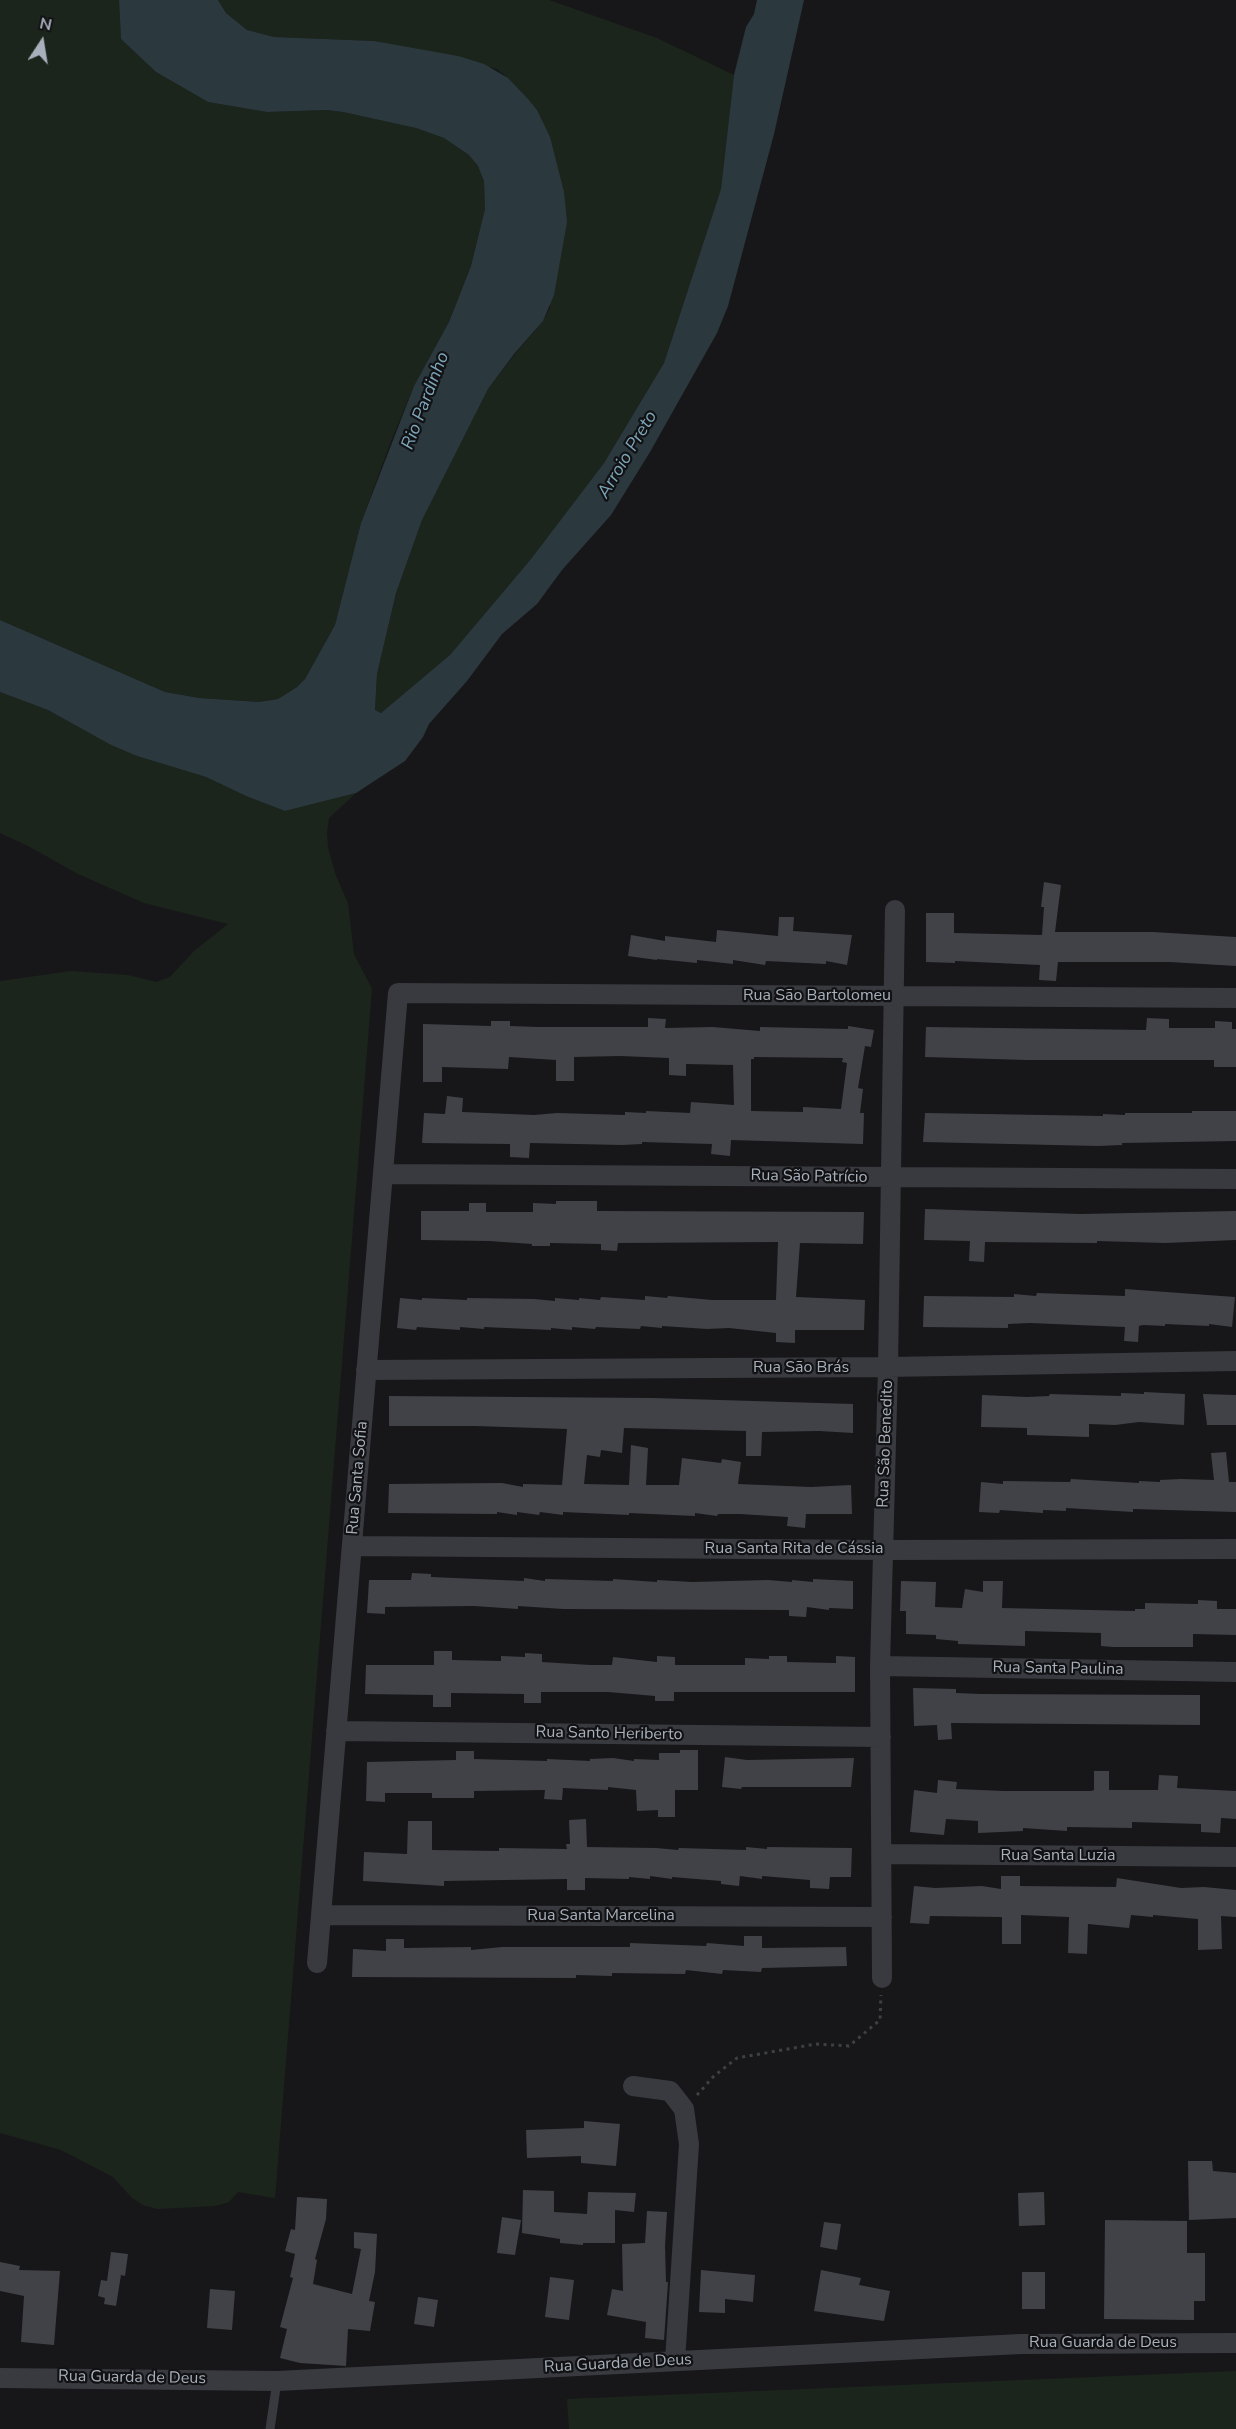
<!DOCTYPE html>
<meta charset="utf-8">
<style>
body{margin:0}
#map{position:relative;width:1236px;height:2429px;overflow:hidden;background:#17171a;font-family:"Nunito Sans",sans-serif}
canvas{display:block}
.north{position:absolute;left:12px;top:12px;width:60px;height:60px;-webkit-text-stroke:4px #121215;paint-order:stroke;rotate:12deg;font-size:16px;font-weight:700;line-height:24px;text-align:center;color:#a8b1bb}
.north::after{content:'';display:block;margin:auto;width:21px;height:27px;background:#a8b1bb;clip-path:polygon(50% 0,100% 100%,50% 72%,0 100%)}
</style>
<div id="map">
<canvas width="1236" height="2429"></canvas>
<div class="north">N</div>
</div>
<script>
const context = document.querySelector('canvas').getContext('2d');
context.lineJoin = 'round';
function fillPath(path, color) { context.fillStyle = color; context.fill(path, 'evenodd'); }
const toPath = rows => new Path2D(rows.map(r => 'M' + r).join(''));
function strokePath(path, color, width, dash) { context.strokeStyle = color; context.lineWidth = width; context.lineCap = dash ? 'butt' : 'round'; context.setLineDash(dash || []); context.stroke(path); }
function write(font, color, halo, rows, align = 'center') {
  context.font = font + ' "Nunito Sans",sans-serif'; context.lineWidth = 4.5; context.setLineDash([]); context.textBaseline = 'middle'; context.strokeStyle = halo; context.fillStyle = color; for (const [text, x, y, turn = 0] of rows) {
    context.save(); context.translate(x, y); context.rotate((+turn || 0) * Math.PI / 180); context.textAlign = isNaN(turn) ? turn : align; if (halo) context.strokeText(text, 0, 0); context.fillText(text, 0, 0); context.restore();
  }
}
fillPath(toPath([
 [0,0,119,0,121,39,156,72,208,102,267,112,327,110,343,112,416,128,444,138,469,155,478,166,484,180,485,209,471,266,449,322,414,386,391,441,361,523,335,625,305,679,297,687,278,699,259,702,199,698,165,692,0,620],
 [218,0,549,0,657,38,734,75,721,189,664,363,604,463,531,559,450,655,381,713,375,710,377,674,396,593,422,520,488,389,515,354,543,321,550,308,537,110,508,78,497,69,374,41,274,37,247,30,226,13],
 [0,692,48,710,111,745,137,756,206,777,246,796,285,811,356,793,329,818,327,833,328,848,336,876,348,903,354,954,372,989,275,2198,238,2192,229,2202,215,2206,157,2209,143,2205,132,2198,113,2177,61,2150,0,2133,0,981,71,971,128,975,156,982,170,977,194,951,228,924,144,903,78,874,30,847,0,833],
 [1236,2371,1236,2429,569,2429,567,2399]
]), '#1c251c');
fillPath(toPath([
 [119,0,218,0,226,13,247,30,274,37,374,41,458,56,484,64,508,78,528,99,537,110,550,137,564,192,567,222,554,295,543,321,514,354,488,389,422,520,396,593,377,674,375,710,381,713,450,655,531,559,604,463,664,363,721,189,734,75,746,27,754,14,757,0,804,0,774,134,728,306,717,333,650,452,611,515,562,570,537,604,502,634,467,681,429,724,423,737,405,761,356,793,285,811,246,796,206,777,137,756,111,745,48,710,0,692,0,620,165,692,199,698,259,702,278,699,297,687,305,679,335,625,361,523,414,386,449,322,471,266,485,209,484,181,478,166,469,155,444,138,416,128,343,112,327,110,267,112,208,102,156,72,121,39]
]), '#2b393f');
fillPath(toPath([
 [1044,882,1061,885,1055,932,1153,932,1236,937,1236,966,1170,962,1058,962,1056,981,1039,980,1040,965,955,961,955,963,926,962,926,913,954,913,954,933,1042,935,1044,907,1041,907],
 [779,917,794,917,793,931,852,935,847,965,826,961,826,964,766,961,765,965,733,960,733,964,697,960,697,963,657,959,657,960,628,956,631,935,665,941,665,936,716,942,717,930,778,936],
 [648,1018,666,1019,665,1028,713,1027,760,1031,760,1027,848,1029,848,1026,874,1030,871,1047,865,1046,858,1088,863,1089,860,1113,864,1113,863,1144,731,1140,730,1156,711,1154,712,1144,642,1142,642,1144,622,1145,530,1143,529,1158,510,1157,510,1144,422,1143,424,1113,445,1114,447,1096,463,1098,462,1112,534,1115,557,1113,625,1115,625,1112,646,1113,646,1111,690,1113,691,1102,734,1105,733,1065,686,1064,686,1076,669,1075,669,1058,620,1056,574,1057,574,1081,556,1081,556,1060,509,1057,508,1069,442,1067,442,1082,423,1082,423,1024,491,1026,491,1021,510,1021,510,1026,539,1027,648,1027],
 [754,1057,843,1058,842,1062,847,1063,841,1109,803,1107,803,1112,751,1111,751,1059,754,1059],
 [1147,1018,1169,1019,1169,1028,1215,1028,1215,1021,1232,1022,1232,1029,1236,1029,1236,1067,1214,1067,1214,1060,1027,1060,925,1057,926,1027,1146,1030],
 [1192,1111,1236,1111,1236,1141,1122,1143,1122,1145,1098,1146,923,1142,925,1113,1103,1116,1103,1114,1125,1115,1125,1113,1192,1113],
 [556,1201,597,1201,597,1211,864,1212,863,1244,800,1243,796,1297,865,1300,864,1330,795,1330,795,1343,776,1342,776,1333,729,1328,707,1329,662,1326,662,1328,641,1326,640,1329,596,1327,595,1329,572,1327,572,1330,551,1328,551,1330,484,1327,484,1329,460,1327,460,1330,417,1327,416,1330,397,1328,400,1298,422,1300,422,1298,467,1300,467,1298,534,1299,555,1301,555,1298,579,1300,579,1298,600,1300,601,1297,645,1300,645,1296,667,1298,668,1296,712,1300,776,1300,778,1242,618,1243,617,1251,601,1250,601,1244,550,1243,550,1246,532,1246,532,1244,489,1241,421,1240,421,1211,469,1211,469,1203,486,1203,486,1212,533,1212,533,1203,556,1204],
 [925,1209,1080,1214,1236,1211,1236,1240,1165,1243,1097,1241,1097,1243,985,1242,984,1262,969,1261,970,1241,924,1240],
 [1125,1289,1235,1297,1232,1327,1209,1324,1209,1326,1165,1324,1165,1326,1143,1325,1139,1326,1138,1342,1124,1341,1125,1327,1030,1323,1008,1324,1008,1328,923,1327,924,1296,1014,1297,1014,1294,1036,1296,1037,1293,1125,1296],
 [1144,1392,1185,1394,1184,1425,1139,1422,1115,1425,1089,1424,1089,1437,1027,1435,1027,1428,981,1427,982,1395,1027,1397,1049,1396,1050,1394,1121,1396,1121,1393,1144,1394],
 [1203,1394,1236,1395,1236,1425,1207,1425],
 [389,1396,653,1398,853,1404,853,1433,819,1431,762,1432,761,1456,746,1456,746,1431,624,1428,622,1453,601,1450,600,1457,587,1455,584,1484,629,1485,631,1445,648,1448,646,1485,679,1485,682,1458,721,1463,722,1459,741,1462,738,1484,811,1487,851,1485,852,1514,806,1514,805,1528,787,1526,788,1517,740,1514,718,1514,717,1516,695,1513,695,1516,629,1513,629,1515,563,1512,563,1515,540,1512,539,1515,517,1512,517,1515,497,1512,497,1514,388,1513,389,1484,502,1483,523,1487,523,1484,562,1485,567,1429,475,1426,389,1426],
 [1226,1452,1229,1482,1236,1482,1236,1512,1133,1509,1133,1512,1066,1508,1066,1511,1043,1510,1043,1513,1000,1510,999,1513,979,1512,981,1482,1003,1484,1003,1481,1070,1482,1071,1479,1139,1483,1139,1481,1160,1482,1160,1480,1181,1479,1214,1480,1211,1453],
 [412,1573,431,1574,431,1577,524,1581,524,1578,545,1581,545,1579,613,1581,613,1579,657,1582,657,1580,692,1582,768,1580,792,1582,792,1580,813,1582,813,1579,853,1581,853,1609,829,1608,829,1610,807,1607,806,1617,789,1616,789,1610,563,1609,518,1606,518,1609,474,1606,385,1607,385,1614,367,1613,369,1580,411,1580],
 [901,1581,936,1582,935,1607,962,1608,965,1589,983,1592,983,1581,1003,1581,1002,1608,1135,1611,1135,1609,1145,1609,1145,1603,1198,1604,1198,1600,1217,1601,1217,1609,1236,1609,1236,1635,1193,1634,1193,1647,1113,1647,1101,1646,1101,1633,1025,1631,1025,1646,958,1644,958,1641,936,1639,936,1635,906,1634,906,1611,900,1611],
 [434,1651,452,1651,452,1660,501,1661,501,1656,525,1657,525,1653,542,1654,542,1662,590,1665,612,1665,613,1657,657,1662,657,1656,675,1657,675,1665,745,1665,745,1658,769,1659,769,1656,787,1656,787,1662,836,1663,836,1656,855,1657,855,1692,674,1692,674,1701,655,1701,655,1696,608,1692,541,1692,541,1703,524,1703,524,1694,451,1693,451,1707,433,1707,433,1695,365,1694,366,1665,434,1665],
 [913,1688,956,1689,956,1693,980,1694,1200,1695,1200,1725,951,1723,952,1739,938,1740,937,1725,914,1726],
 [680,1750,698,1750,698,1790,675,1790,675,1817,658,1817,658,1810,637,1811,636,1790,608,1787,608,1790,563,1788,562,1800,544,1799,545,1790,474,1791,474,1798,432,1798,432,1793,385,1793,385,1802,366,1801,367,1762,456,1760,456,1751,474,1751,474,1759,547,1761,547,1759,590,1761,590,1759,613,1758,634,1761,634,1759,659,1760,659,1753,680,1753],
 [725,1757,747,1760,854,1758,851,1787,742,1787,741,1789,722,1787],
 [1094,1771,1109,1771,1109,1790,1158,1790,1159,1775,1178,1776,1177,1788,1236,1791,1236,1819,1221,1818,1220,1833,1201,1832,1201,1824,1132,1822,1132,1828,1067,1827,1067,1831,1023,1828,1023,1831,978,1833,978,1821,946,1819,944,1835,910,1832,914,1790,937,1793,938,1780,957,1782,956,1789,1004,1791,1091,1791,1094,1790],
 [586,1819,587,1847,656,1848,678,1850,679,1848,746,1850,746,1847,767,1849,767,1847,852,1848,851,1877,830,1877,829,1889,810,1888,810,1880,762,1876,762,1879,740,1876,739,1886,721,1884,721,1881,672,1877,672,1879,650,1876,650,1879,629,1877,629,1879,585,1878,585,1890,567,1890,567,1879,444,1881,444,1886,363,1881,364,1852,407,1854,408,1821,432,1821,432,1850,499,1851,499,1848,567,1849,566,1844,570,1844,569,1820],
 [1001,1876,1020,1876,1020,1886,1116,1887,1117,1878,1181,1888,1204,1887,1236,1890,1236,1917,1221,1916,1222,1949,1198,1950,1198,1919,1153,1915,1153,1917,1131,1915,1129,1928,1088,1924,1087,1954,1068,1953,1069,1917,1021,1915,1021,1944,1002,1944,1002,1917,930,1916,929,1924,910,1923,914,1886,935,1888,982,1886,1001,1889],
 [744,1936,762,1936,762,1948,846,1947,847,1966,762,1968,761,1972,723,1970,722,1974,686,1970,685,1974,612,1973,612,1976,576,1975,576,1978,352,1977,353,1949,386,1951,386,1939,404,1939,404,1948,471,1947,471,1950,502,1947,630,1947,630,1943,706,1946,707,1943,744,1946],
 [584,2121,620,2124,616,2166,581,2163,581,2156,527,2158,526,2130,584,2128],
 [1188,2161,1212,2161,1213,2171,1236,2173,1236,2218,1189,2220],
 [523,2190,554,2191,554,2212,587,2214,588,2192,636,2193,634,2212,615,2210,615,2243,583,2243,583,2245,560,2243,560,2239,522,2233],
 [1044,2192,1045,2225,1019,2226,1018,2193],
 [297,2197,327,2199,326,2219,315,2259,317,2260,313,2284,352,2294,361,2249,354,2248,354,2232,377,2234,375,2272,369,2301,375,2302,370,2331,348,2329,346,2366,300,2363,280,2358,287,2329,280,2327,293,2278,290,2277,295,2254,285,2251,291,2229,295,2230],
 [647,2211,667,2212,665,2246,666,2282,668,2282,664,2340,645,2338,646,2322,607,2315,612,2289,623,2291,622,2244,645,2243],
 [502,2217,521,2220,515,2255,497,2253],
 [1105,2220,1187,2221,1187,2253,1205,2253,1205,2301,1194,2301,1194,2320,1104,2319],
 [824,2222,841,2224,837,2250,820,2247],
 [111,2252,128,2254,125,2276,121,2275,116,2306,104,2304,105,2298,98,2296,101,2280,107,2281],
 [0,2262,20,2266,19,2270,60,2271,54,2345,21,2342,24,2296,0,2291],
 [701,2270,755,2275,753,2302,725,2299,725,2313,699,2312],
 [821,2270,861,2278,859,2285,890,2291,884,2321,814,2311],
 [1022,2272,1045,2272,1045,2309,1022,2309],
 [550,2277,574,2280,569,2320,545,2317],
 [210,2289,235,2291,232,2330,207,2328],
 [418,2297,438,2300,434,2327,414,2324]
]), '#414247');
strokePath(toPath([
 [697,2095,714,2076,737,2058,816,2044,849,2046,880,2020,881,1995]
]), '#3d4146', 3, [3, 4.5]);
strokePath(toPath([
 [270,2429,277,2381]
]), '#383a3f', 9);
strokePath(toPath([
 [383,1174,1236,1179],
 [366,1370,888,1367,1236,1361],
 [352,1546,883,1550,1236,1549],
 [880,1666,1236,1672],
 [336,1731,881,1737],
 [881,1854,1236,1857],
 [321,1915,882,1917],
 [317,1963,398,993,1236,998],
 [882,1978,880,1666,888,1367,895,910],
 [633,2086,670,2091,684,2109,689,2144,675,2361],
 [0,2378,277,2381,1021,2344,1236,2343]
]), '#383a3f', 20);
write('16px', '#a8b1bb', '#121215', [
 ["Rua São Bartolomeu",817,996],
 ["Rua São Patrício",809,1177,1],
 ["Rua São Brás",801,1368],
 ["Rua São Benedito",886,1444,-88],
 ["Rua Santa Sofia",358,1478,-85],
 ["Rua Santa Rita de Cássia",794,1549],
 ["Rua Santa Paulina",1058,1669,1],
 ["Rua Santo Heriberto",609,1734,1],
 ["Rua Santa Luzia",1058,1856],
 ["Rua Santa Marcelina",601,1916],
 ["Rua Guarda de Deus",1103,2343],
 ["Rua Guarda de Deus",618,2364,-3],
 ["Rua Guarda de Deus",132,2378,1]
]);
write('italic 18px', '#7ca6b9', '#121215', [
 ["Rio Pardinho",426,401,-69],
 ["Arroio Preto",628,455,-59]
]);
</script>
